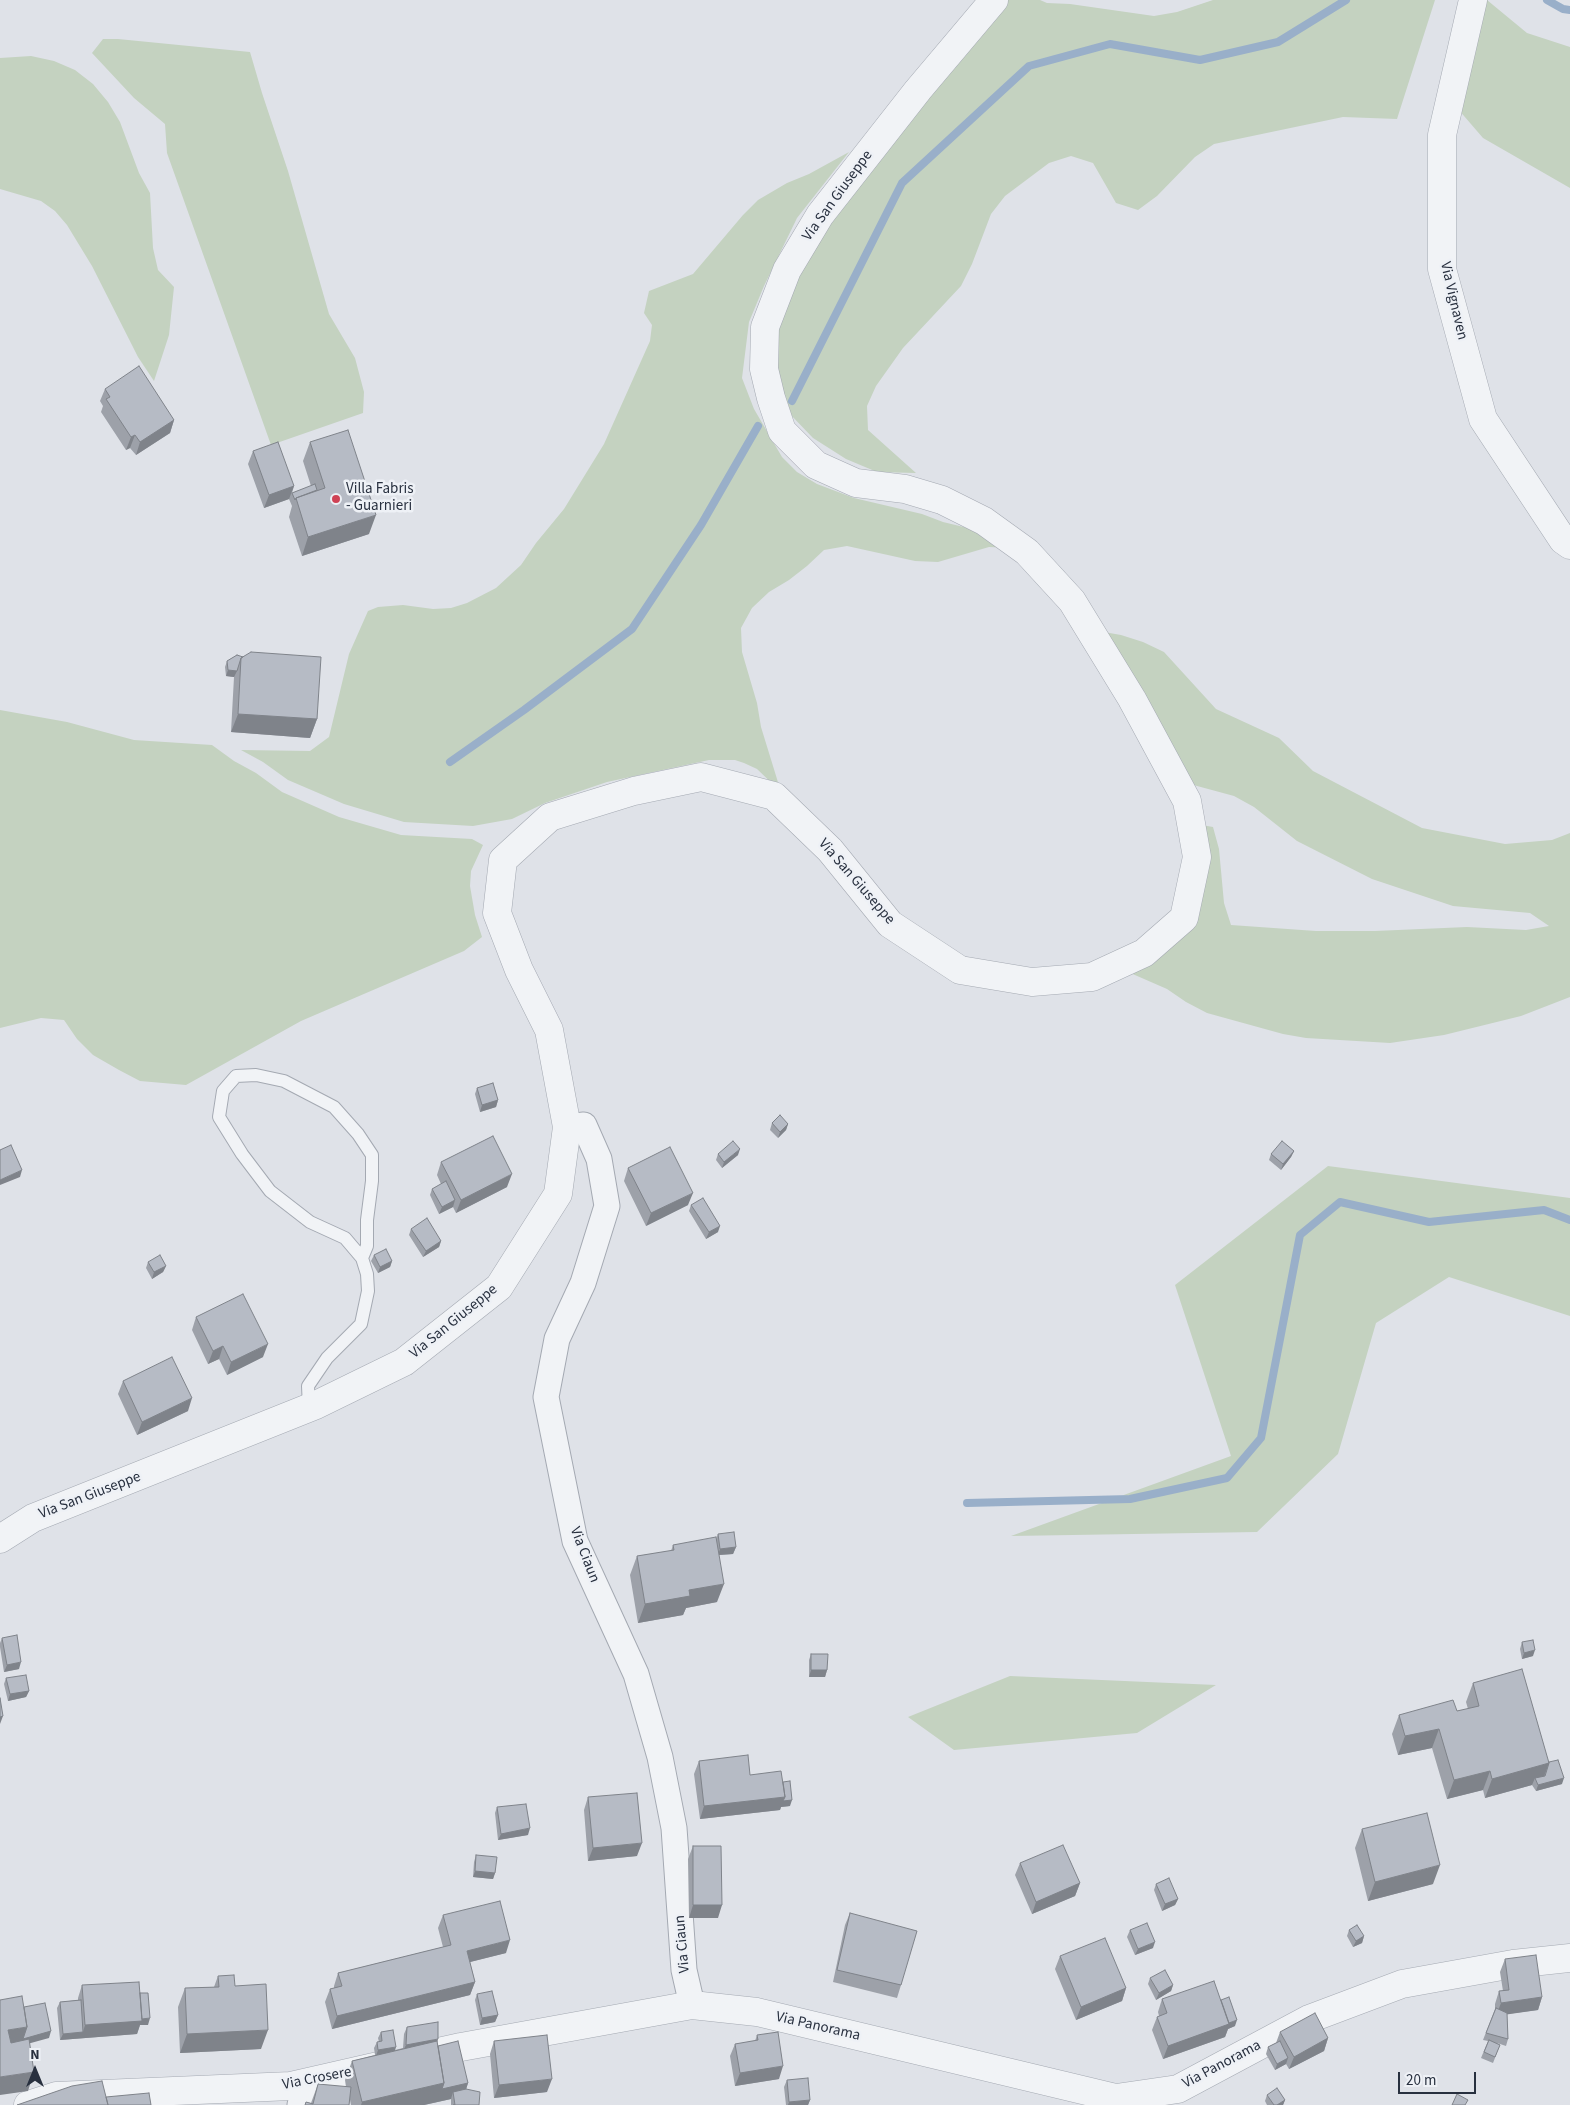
<!DOCTYPE html>
<style>
body{margin:0}
#map{position:relative;width:1570px;height:2105px;overflow:hidden;background:#dfe2e8;font-family:"Source Sans 3",sans-serif}
canvas{display:block}
.north{position:absolute;left:10px;top:2045px;width:50px;height:50px;-webkit-text-stroke:4px #eef1f6;paint-order:stroke;rotate:0deg;font-size:14px;font-weight:700;line-height:20px;text-align:center;color:#28303f}
.north::after{content:'';display:block;margin:auto;width:18px;height:22px;background:#28303f;clip-path:polygon(50% 0,100% 100%,50% 72%,0 100%)}
.scale{position:absolute;left:1398px;top:2072px;width:78px;height:22px;box-sizing:border-box;border:2px solid #28303f;border-top:0;padding-left:6px;font-size:15px;line-height:18px;white-space:nowrap;color:#28303f;-webkit-text-stroke:4px #eef1f6;paint-order:stroke}
</style>
<div id="map">
<canvas width="1570" height="2105"></canvas>
<div class="north">N</div>
<div class="scale">20 m</div>
</div>
<script>
const context = document.querySelector('canvas').getContext('2d');
context.lineJoin = 'round';
function fillPath(path, color) { context.fillStyle = color; context.fill(path, 'evenodd'); }
const toPath = rows => new Path2D(rows.map(r => 'M' + r).join(''));
function strokePath(path, color, width, dash) { context.strokeStyle = color; context.lineWidth = width; context.lineCap = dash ? 'butt' : 'round'; context.setLineDash(dash || []); context.stroke(path); }
function write(font, color, halo, rows, align = 'center') {
  context.font = font + ' "Source Sans 3",sans-serif'; context.lineWidth = 5; context.setLineDash([]); context.textBaseline = 'middle'; context.strokeStyle = halo; context.fillStyle = color; for (const [text, x, y, turn = 0] of rows) {
    context.save(); context.translate(x, y); context.rotate((+turn || 0) * Math.PI / 180); context.textAlign = isNaN(turn) ? turn : align; if (halo) context.strokeText(text, 0, 0); context.fillText(text, 0, 0); context.restore();
  }
}
fillPath(toPath([
 [1000,0,1040,0,1047,3,1070,4,1154,16,1177,12,1213,0,1435,0,1397,119,1343,117,1214,144,1195,157,1157,196,1138,210,1116,203,1093,163,1071,156,1049,163,1005,196,991,214,972,264,961,286,903,348,876,386,867,406,868,430,916,473,877,472,846,459,813,438,788,412,777,383,773,342,784,301,842,204],
 [1479,0,1487,0,1527,33,1570,47,1570,188,1483,138,1458,109],
 [103,39,118,39,250,52,262,93,288,171,329,314,355,358,364,392,363,413,271,445,167,153,165,124,134,98,92,53],
 [31,56,54,61,75,70,93,84,108,102,120,122,139,173,150,193,153,248,158,270,174,287,169,335,154,381,138,357,92,266,67,225,55,211,41,201,0,189,0,58],
 [849,152,797,218,764,286,749,322,742,378,754,409,782,457,797,472,817,484,854,498,922,514,943,522,972,529,1012,548,989,547,938,562,915,561,847,546,824,550,807,566,789,580,769,592,752,608,741,628,742,652,757,703,761,727,781,792,757,769,744,763,735,760,709,760,607,782,545,803,512,819,473,826,404,822,344,804,288,780,263,762,241,750,310,751,329,737,349,654,368,611,378,607,403,605,433,609,451,608,467,603,496,588,521,565,536,543,564,509,604,444,650,341,652,325,644,313,649,291,693,274,743,215,758,200,787,183,809,174],
 [1098,631,1121,635,1143,642,1164,652,1216,709,1279,738,1313,771,1422,828,1505,844,1552,840,1570,833,1570,997,1521,1016,1444,1035,1390,1043,1306,1038,1283,1034,1207,1013,1186,1002,1167,989,1112,965,1173,927,1190,823,1213,827,1219,849,1224,903,1231,925,1316,931,1375,931,1467,927,1526,930,1549,926,1530,913,1453,906,1372,879,1297,841,1254,807,1234,796,1175,780],
 [0,710,67,722,134,740,212,745,234,761,256,773,282,792,339,817,401,835,472,839,483,845,471,871,470,886,475,915,482,937,464,951,443,960,301,1021,186,1085,140,1081,119,1070,93,1055,77,1039,64,1020,41,1018,0,1028],
 [1328,1166,1570,1198,1570,1316,1449,1277,1376,1323,1338,1454,1257,1532,1011,1536,1231,1456,1175,1285],
 [1010,1676,1216,1685,1137,1733,954,1750,908,1717]
]), '#c4d2c0');
strokePath(toPath([
 [1547,0,1563,9,1570,10],
 [792,401,902,183,1029,66,1110,44,1200,60,1278,42,1346,0],
 [450,762,524,710,632,629,701,525,758,426],
 [967,1503,1130,1499,1227,1478,1261,1438,1300,1235,1340,1202,1429,1222,1544,1210,1570,1220]
]), '#99afc9', 8);
const service = toPath([
 [309,1408,308,1386,327,1358,361,1324,368,1291,367,1274,362,1258,345,1238,310,1222,270,1191,242,1154,219,1117,223,1091,236,1076,256,1075,284,1081,334,1107,358,1134,372,1155,372,1181,367,1220,367,1246,362,1258]
]);
const minor = toPath([
 [567,1127,584,1125,599,1159,607,1206,583,1283,557,1339,546,1397,575,1541,636,1674,660,1757,674,1828,684,1970,692,2005],
 [300,2105,305,2083]
]);
const tertiary = toPath([
 [1473,0,1442,135,1442,269,1483,419,1563,540,1570,545],
 [0,1539,33,1518,316,1405,404,1362,499,1287,558,1194,567,1127,549,1030,519,970,497,913,503,860,550,817,634,791,701,777,774,796,830,850,890,924,960,970,1032,982,1092,977,1144,953,1184,918,1197,857,1187,801,1132,699,1072,601,1027,552,984,521,942,500,905,489,856,483,816,465,782,431,771,398,764,369,765,327,787,270,820,215,918,90,994,0],
 [425,2055,461,2047,692,2005,757,2012,1116,2098,1178,2089,1309,2019,1402,1984,1513,1964,1570,1958],
 [28,2105,56,2096,291,2086,383,2065]
]);
strokePath(service, '#a4a9b2', 14);
strokePath(minor, '#a4a9b2', 27);
strokePath(tertiary, '#a4a9b2', 29);
strokePath(service, '#f1f3f6', 12);
strokePath(minor, '#f1f3f6', 25);
strokePath(tertiary, '#f1f3f6', 28);
fillPath(toPath([
 [105,389,174,420,170,433,136,455,130,448,126,450,101,412,103,406,100,401],
 [310,442,369,534,302,556,289,517,292,506,289,499,264,508,248,464,253,451,294,486,292,493,311,486,303,461],
 [237,655,317,719,310,738,231,732,234,677,226,676,225,667,227,661],
 [477,1088,498,1100,496,1107,480,1112,475,1094],
 [772,1123,788,1124,786,1130,778,1138,770,1130],
 [1294,1151,1291,1157,1281,1170,1269,1160,1271,1154],
 [718,1154,738,1155,722,1168,716,1160],
 [441,1162,507,1187,456,1213,453,1207,439,1214,430,1195,432,1189,441,1184,437,1175],
 [628,1168,688,1205,646,1226,624,1181],
 [691,1205,718,1232,706,1239,689,1211],
 [411,1229,441,1241,439,1247,423,1257,409,1235],
 [374,1255,392,1261,390,1267,378,1273,371,1261],
 [148,1262,166,1266,163,1272,152,1279,146,1268],
 [196,1317,263,1357,227,1375,219,1359,208,1364,192,1330],
 [123,1381,188,1411,137,1435,118,1394],
 [718,1534,736,1547,733,1554,719,1555,717,1602,686,1608,683,1615,638,1623,630,1575,637,1556,671,1551,673,1545,716,1539],
 [2,1638,19,1669,4,1672,0,1647,0,1643],
 [1522,1642,1533,1656,1522,1659,1520,1649],
 [811,1654,827,1670,825,1677,809,1677,809,1660],
 [6,1678,29,1691,26,1697,8,1701,4,1684],
 [1473,1683,1549,1762,1562,1784,1536,1791,1532,1785,1485,1798,1483,1790,1447,1799,1432,1748,1398,1755,1392,1734,1399,1715,1457,1711,1468,1709,1466,1702],
 [699,1761,750,1775,783,1782,790,1806,781,1807,780,1810,700,1819,694,1774],
 [588,1797,637,1856,588,1861,584,1810],
 [497,1807,528,1835,498,1840,495,1813],
 [1362,1829,1433,1884,1368,1901,1355,1848],
 [693,1846,718,1918,689,1918,688,1859],
 [476,1855,495,1873,493,1879,473,1877,474,1862],
 [1020,1863,1080,1883,1075,1896,1032,1914,1015,1875],
 [1156,1884,1178,1899,1175,1905,1162,1911,1154,1890],
 [850,1913,901,1985,897,1998,833,1982,845,1925],
 [443,1915,506,1953,470,1962,475,1982,470,1995,332,2029,325,2002,330,1989,334,1988,334,1986,338,1973,443,1947,438,1928],
 [1130,1930,1153,1948,1135,1955,1127,1937],
 [1349,1930,1364,1936,1362,1943,1353,1947,1347,1936],
 [1060,1956,1126,1988,1122,2001,1076,2020,1055,1969],
 [1505,1959,1542,1997,1538,2010,1507,2014,1508,2039,1506,2046,1497,2043,1500,2045,1493,2063,1481,2058,1488,2041,1483,2040,1495,2009,1495,2004,1499,1991,1503,1991,1500,1972],
 [218,1976,235,1986,261,2049,180,2053,178,2007,185,1988,214,1987],
 [1150,1978,1173,1985,1171,1991,1156,2000,1148,1984],
 [82,1985,140,1993,148,2025,140,2025,137,2034,60,2040,57,2008,60,2002,78,2000,78,1998],
 [477,1994,498,2015,495,2022,480,2025,475,2000],
 [1162,1999,1221,2000,1235,2026,1228,2029,1225,2037,1163,2059,1152,2030,1157,2017,1159,2016,1158,2012],
 [407,2027,437,2042,438,2046,468,2083,466,2089,479,2105,451,2105,451,2099,424,2105,351,2105,350,2100,349,2105,305,2105,306,2102,311,2103,318,2084,346,2087,345,2080,352,2061,375,2055,374,2048,377,2042,379,2042,378,2038,381,2032,395,2050,403,2048,404,2034],
 [1280,2032,1328,2038,1324,2051,1289,2069,1286,2064,1275,2070,1266,2054,1268,2047,1276,2043],
 [757,2035,779,2079,735,2086,730,2056,735,2044,755,2041],
 [494,2041,547,2092,494,2098,490,2054],
 [787,2080,810,2100,808,2105,786,2105,784,2087],
 [1267,2095,1285,2100,1283,2105,1267,2105,1265,2101]
]), '#9da1a9');
fillPath(toPath([
 [174,420,170,433,136,455,140,442],
 [135,435,130,448,126,450,131,437],
 [294,486,289,499,264,508,269,495],
 [376,515,369,534,302,556,308,537],
 [228,670,237,671,234,677,226,676],
 [238,714,317,719,310,738,231,732],
 [498,1100,496,1107,480,1112,482,1105],
 [788,1124,786,1130,778,1138,780,1132],
 [740,1149,738,1155,722,1168,724,1162],
 [1294,1151,1291,1157,1281,1170,1283,1164],
 [22,1170,20,1177,0,1185,0,1180],
 [512,1174,507,1187,456,1213,461,1200],
 [693,1193,688,1205,646,1226,651,1213],
 [455,1200,453,1207,439,1214,442,1207],
 [720,1226,718,1232,706,1239,709,1232],
 [441,1241,439,1247,423,1257,426,1251],
 [392,1261,390,1267,378,1273,380,1267],
 [166,1266,163,1272,152,1279,154,1272],
 [268,1344,263,1357,227,1375,231,1362],
 [223,1346,219,1359,208,1364,213,1351],
 [192,1398,188,1411,137,1435,142,1422],
 [736,1547,733,1554,718,1555,720,1549],
 [724,1584,717,1602,686,1608,683,1615,638,1623,645,1604,689,1590],
 [1535,1650,1533,1656,1522,1659,1524,1653],
 [21,1662,19,1669,4,1672,7,1665],
 [811,1670,827,1670,825,1677,809,1677],
 [29,1691,26,1697,8,1701,10,1694],
 [3,1716,0,1724,0,1717],
 [1439,1729,1432,1748,1398,1755,1405,1736],
 [1549,1763,1542,1782,1535,1778,1532,1785,1485,1798,1492,1779],
 [1490,1771,1483,1790,1447,1799,1454,1780],
 [1564,1778,1562,1784,1536,1791,1538,1785],
 [785,1797,792,1800,790,1806,781,1807,780,1810,700,1819,704,1806],
 [530,1828,528,1835,498,1840,501,1834],
 [642,1843,637,1856,588,1861,593,1848],
 [1440,1865,1433,1884,1368,1901,1375,1882],
 [475,1871,495,1873,493,1879,473,1877],
 [1080,1883,1075,1896,1032,1914,1036,1902],
 [1178,1899,1175,1905,1162,1911,1165,1904],
 [693,1905,722,1905,718,1918,689,1918],
 [1364,1936,1362,1943,1353,1947,1356,1941],
 [510,1940,506,1953,462,1964,467,1951],
 [1155,1942,1153,1948,1135,1955,1138,1949],
 [475,1982,470,1995,332,2029,337,2016],
 [1173,1985,1171,1991,1156,2000,1159,1993],
 [1126,1988,1122,2001,1076,2020,1081,2007],
 [1542,1997,1538,2010,1496,2016,1501,2003],
 [498,2015,495,2022,480,2025,482,2018],
 [150,2018,148,2025,140,2025,137,2034,60,2040,63,2034,83,2032,85,2025,139,2019],
 [1237,2020,1235,2026,1228,2029,1225,2037,1163,2059,1168,2046],
 [27,2027,51,2031,49,2038,20,2046,1,2049,8,2030],
 [268,2030,261,2049,180,2053,187,2034],
 [1328,2038,1324,2051,1289,2069,1294,2057],
 [438,2039,436,2046,403,2051,406,2045],
 [396,2047,394,2054,376,2056,378,2050],
 [1288,2058,1286,2064,1275,2070,1277,2064],
 [783,2066,779,2079,735,2086,740,2073],
 [34,2072,28,2091,0,2095,0,2077],
 [552,2079,547,2092,494,2098,499,2085],
 [444,2083,468,2083,464,2096,453,2092,451,2099,424,2105,361,2105,362,2102],
 [810,2100,808,2105,788,2105,789,2102],
 [1285,2100,1283,2105,1277,2105]
]), '#7f838a');
const building = toPath([
 [139,366,174,420,140,442,135,435,131,437,106,399,110,397,105,389,139,366],
 [348,430,376,515,308,537,296,498,325,488,310,442,348,430],
 [278,442,294,486,269,495,253,451,278,442],
 [315,484,317,490,296,498,295,500,292,493,315,484],
 [251,652,321,657,317,719,238,714,241,658,251,652],
 [237,655,243,657,241,658,237,671,228,670,227,661,237,655],
 [493,1083,498,1100,482,1105,477,1088,493,1083],
 [780,1115,788,1124,780,1132,772,1123,780,1115],
 [493,1136,512,1174,461,1200,441,1162,493,1136],
 [733,1141,740,1149,724,1162,718,1154,733,1141],
 [1282,1141,1294,1151,1283,1164,1271,1154,1282,1141],
 [11,1145,22,1170,0,1180,0,1150,11,1145],
 [670,1147,693,1193,651,1213,628,1168,670,1147],
 [446,1181,455,1200,442,1207,432,1189,446,1181],
 [703,1198,720,1226,709,1232,691,1205,703,1198],
 [427,1218,441,1241,426,1251,411,1229,427,1218],
 [386,1249,392,1261,380,1267,374,1255,386,1249],
 [160,1255,166,1266,154,1272,148,1262,160,1255],
 [243,1294,268,1344,231,1362,223,1346,213,1351,196,1317,243,1294],
 [172,1357,192,1398,142,1422,123,1381,172,1357],
 [734,1532,736,1547,720,1549,718,1534,734,1532],
 [716,1537,724,1584,689,1590,690,1596,645,1604,637,1556,674,1550,673,1545,716,1537],
 [17,1635,21,1662,7,1665,2,1638,17,1635],
 [1533,1640,1535,1650,1524,1653,1522,1642,1533,1640],
 [811,1654,828,1654,827,1670,811,1670,811,1654],
 [1522,1669,1549,1763,1492,1779,1490,1771,1454,1780,1439,1729,1405,1736,1399,1715,1453,1700,1457,1711,1479,1706,1473,1683,1522,1669],
 [26,1675,29,1691,10,1694,6,1678,26,1675],
 [0,1698,3,1716,0,1717,0,1698],
 [748,1755,750,1775,781,1771,785,1797,704,1806,699,1761,748,1755],
 [1558,1760,1564,1778,1538,1785,1535,1778,1545,1776,1549,1763,1549,1762,1558,1760],
 [790,1781,792,1800,783,1801,785,1797,783,1782,790,1781],
 [637,1793,642,1843,593,1848,588,1797,637,1793],
 [526,1804,530,1828,501,1834,497,1807,526,1804],
 [1427,1813,1440,1865,1375,1882,1362,1829,1427,1813],
 [1063,1845,1080,1883,1036,1902,1020,1863,1063,1845],
 [693,1846,721,1846,722,1905,693,1905,693,1846],
 [476,1855,497,1857,495,1873,475,1871,476,1855],
 [1169,1878,1178,1899,1165,1904,1156,1884,1169,1878],
 [500,1901,510,1940,467,1951,475,1982,337,2016,330,1989,342,1986,338,1973,451,1945,443,1915,500,1901],
 [850,1913,917,1931,901,1985,837,1970,850,1913],
 [1147,1923,1155,1942,1138,1949,1130,1930,1147,1923],
 [1357,1925,1364,1936,1356,1941,1349,1930,1357,1925],
 [1105,1938,1126,1988,1081,2007,1060,1956,1105,1938],
 [1536,1955,1542,1997,1501,2003,1499,1991,1509,1990,1505,1959,1536,1955],
 [1165,1970,1173,1985,1159,1993,1150,1978,1165,1970],
 [234,1975,235,1986,266,1984,268,2030,187,2034,185,1988,219,1987,218,1976,234,1975],
 [1214,1981,1229,2024,1168,2046,1157,2017,1167,2013,1162,1999,1214,1981],
 [139,1982,142,2021,85,2025,82,1985,139,1982],
 [492,1991,498,2015,482,2018,477,1994,492,1991],
 [140,1993,148,1993,150,2018,142,2019,140,1993],
 [22,1996,27,2027,8,2030,11,2043,29,2039,34,2072,0,2077,0,2000,22,1996],
 [1229,1997,1237,2020,1229,2023,1221,2000,1229,1997],
 [81,2000,83,2032,63,2034,60,2002,81,2000],
 [45,2003,51,2031,23,2039,27,2027,24,2007,45,2003],
 [1496,2008,1507,2013,1508,2039,1486,2033,1496,2008],
 [1315,2013,1328,2038,1294,2057,1280,2032,1315,2013],
 [438,2022,438,2039,406,2045,407,2027,438,2022],
 [393,2030,396,2047,378,2050,377,2042,382,2041,381,2032,393,2030],
 [778,2032,783,2066,740,2073,735,2044,758,2040,757,2035,778,2032],
 [547,2035,552,2079,499,2085,494,2041,547,2035],
 [1489,2040,1500,2045,1495,2057,1484,2052,1489,2040],
 [437,2041,444,2083,362,2102,352,2061,437,2041],
 [458,2041,468,2083,442,2089,444,2083,438,2046,458,2041],
 [1280,2041,1288,2058,1277,2064,1268,2047,1280,2041],
 [808,2078,810,2100,789,2102,787,2080,808,2078],
 [102,2081,108,2105,17,2105,72,2086,102,2081],
 [318,2084,351,2087,349,2105,305,2105,306,2102,313,2104,318,2084],
 [1277,2088,1285,2100,1277,2105,1274,2105,1267,2095,1277,2088],
 [466,2089,480,2092,479,2105,453,2105,455,2105,453,2092,466,2089],
 [149,2093,151,2105,108,2105,106,2097,149,2093],
 [1457,2094,1468,2100,1465,2105,1452,2105,1457,2094]
]);
fillPath(building, '#b6bbc5');
strokePath(building, '#7f838a', 1);
for (const [x, y, r, color] of [
 [336,499,5,"#cf4255"]
]) { const dot = new Path2D(); dot.arc(x, y, r, 0, 2 * Math.PI); context.fillStyle = color; context.fill(dot); strokePath(dot, '#eef1f6', 2); }
write('15px', '#28303f', '#eef1f6', [
 ["Via San Giuseppe",838,196,-54],
 ["Via Vignaven",1453,301,77],
 ["Via San Giuseppe",856,882,49],
 ["Via San Giuseppe",454,1322,-39],
 ["Via San Giuseppe",90,1496,-21],
 ["Via Ciaun",584,1555,69],
 ["Via Ciaun",683,1944,-95],
 ["Via Panorama",818,2027,13],
 ["Via Panorama",1222,2065,-28],
 ["Via Crosere",317,2079,-11]
]);
write('15px', '#28303f', '#eef1f6', [
 ["Villa Fabris",346,490],
 ["- Guarnieri",346,507]
], 'left');
</script>
